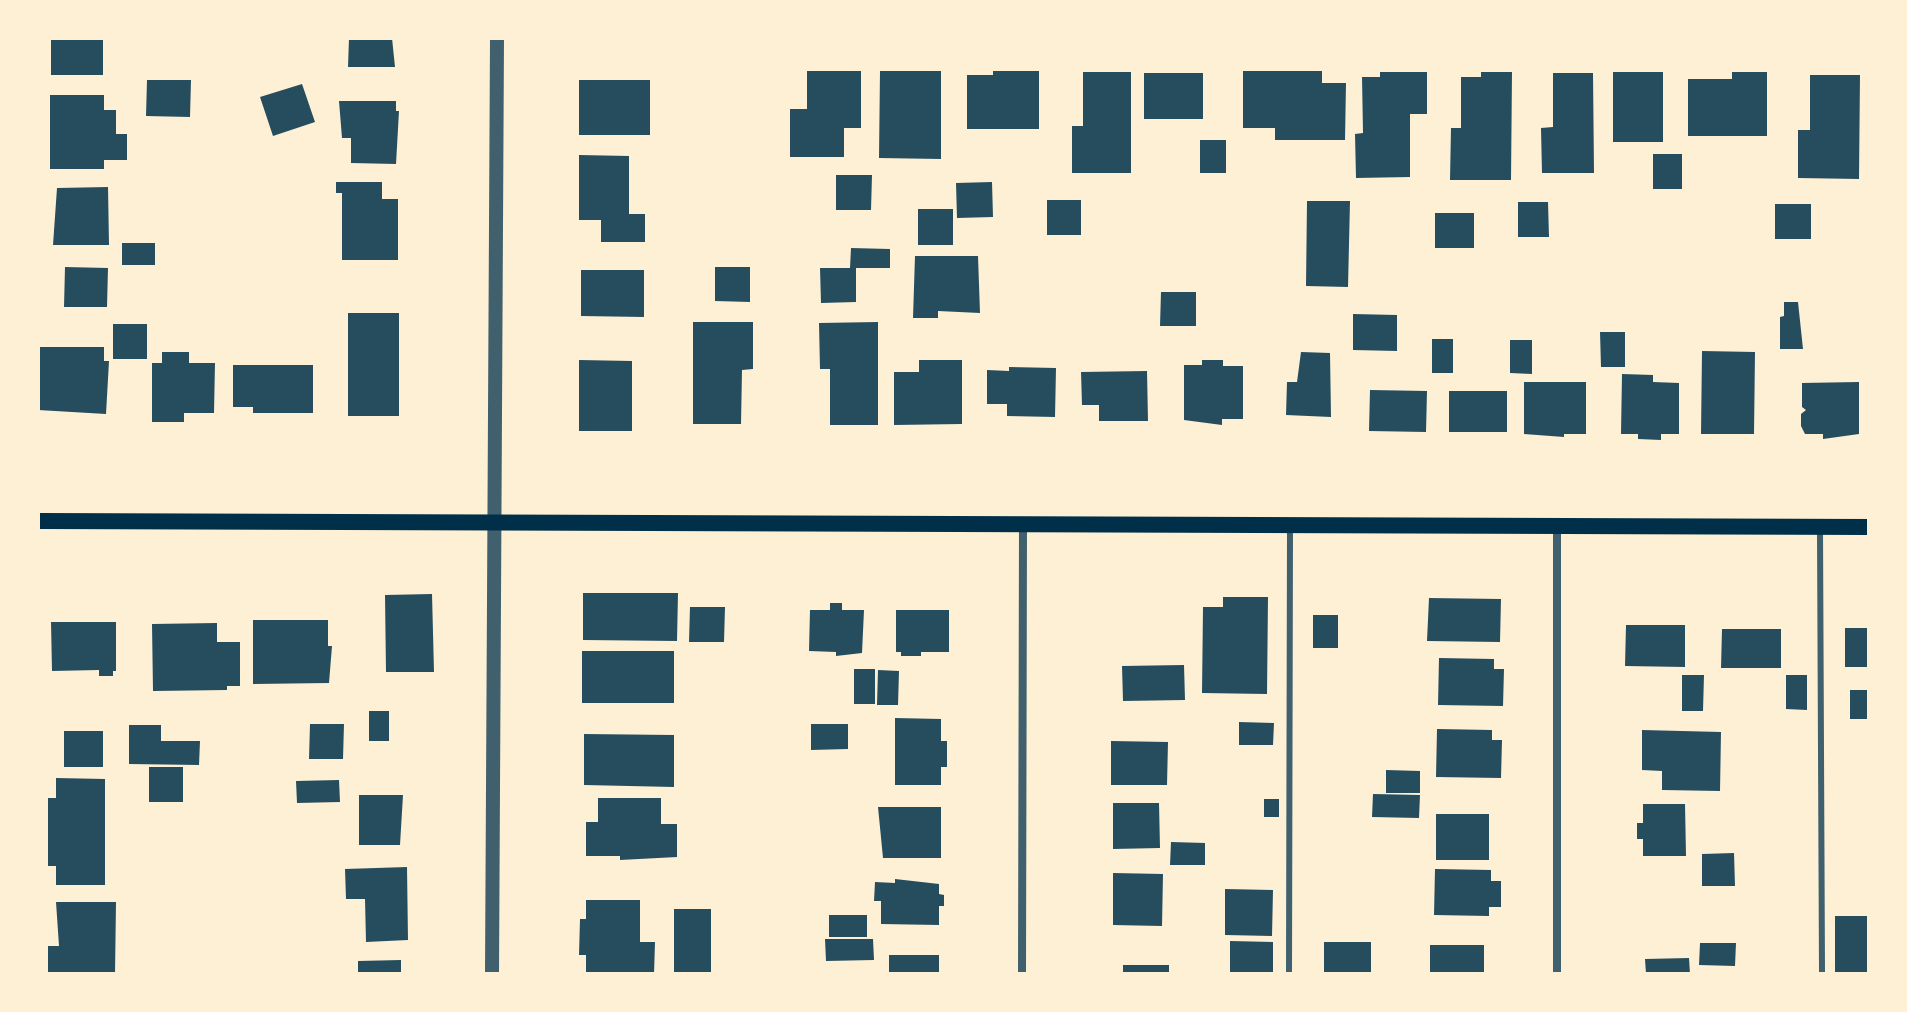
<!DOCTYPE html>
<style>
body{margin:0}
#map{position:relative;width:1907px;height:1012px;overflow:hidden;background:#fdf0d5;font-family:Rubik,sans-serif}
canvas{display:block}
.frame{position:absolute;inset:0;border:40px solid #fdf0d5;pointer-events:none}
</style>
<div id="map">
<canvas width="1907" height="1012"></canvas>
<div class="frame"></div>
</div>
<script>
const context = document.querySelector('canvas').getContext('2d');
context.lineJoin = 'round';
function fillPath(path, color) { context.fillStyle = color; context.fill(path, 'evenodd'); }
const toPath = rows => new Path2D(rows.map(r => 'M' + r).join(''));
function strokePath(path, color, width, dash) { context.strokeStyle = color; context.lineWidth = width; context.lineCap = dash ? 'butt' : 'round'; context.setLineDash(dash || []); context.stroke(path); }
fillPath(toPath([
 [51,38,103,38,103,75,51,75],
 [349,38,392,38,395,67,348,67],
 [807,71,861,71,861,128,844,128,844,157,790,157,790,109,807,109],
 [880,71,941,71,941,159,879,158],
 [993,71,1039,71,1039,129,967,129,967,75,993,75],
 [1243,71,1322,71,1322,83,1346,83,1345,140,1275,140,1275,128,1243,128],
 [1083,72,1131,72,1131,173,1072,173,1072,126,1083,126],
 [1380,72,1427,72,1427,114,1410,114,1410,177,1356,178,1355,134,1363,133,1362,77,1380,77],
 [1481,72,1512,72,1511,180,1450,180,1451,128,1461,128,1461,77,1481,77],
 [1613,72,1663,72,1663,142,1613,142],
 [1732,72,1767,72,1767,136,1688,136,1688,79,1732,79],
 [1144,73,1203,73,1203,119,1144,119],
 [1553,73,1593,73,1594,173,1542,173,1541,128,1553,127],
 [1810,75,1860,75,1859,179,1798,178,1798,130,1810,130],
 [147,80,191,80,190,117,146,116],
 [579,80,650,80,650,135,579,135],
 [302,84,315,122,273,136,260,97],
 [50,95,104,95,104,110,116,110,116,134,127,134,127,160,104,160,104,169,50,169],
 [339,101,396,101,396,111,399,111,396,164,351,163,351,138,342,138],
 [1200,140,1226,140,1226,173,1200,173],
 [1653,154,1682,154,1682,189,1653,189],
 [579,155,629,156,629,214,645,214,645,242,601,242,601,220,579,220],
 [836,175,872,175,871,210,836,210],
 [336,182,382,182,382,199,398,199,398,260,342,260,342,193,336,193],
 [992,182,993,217,957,218,956,183],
 [108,187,109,245,53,245,57,188],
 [1047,200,1081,200,1081,235,1047,235],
 [1307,201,1350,201,1348,287,1306,286],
 [1518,202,1548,202,1549,237,1518,237],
 [1775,204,1811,204,1811,239,1775,239],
 [918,209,953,209,953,245,918,245],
 [1435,213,1474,213,1474,248,1435,248],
 [122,243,155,243,155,265,122,265],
 [851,248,890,249,890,268,856,268,856,302,821,303,820,268,850,268],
 [915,256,978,256,980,313,938,311,938,318,913,318],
 [65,267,108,268,107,307,64,307],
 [715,267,750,267,750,302,715,301],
 [581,270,644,270,644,317,581,316],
 [1161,292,1196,292,1196,326,1160,326],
 [1784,302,1798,302,1803,349,1780,349,1780,317,1784,316],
 [348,313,399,313,399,416,348,416],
 [1353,314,1397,315,1397,351,1353,350],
 [693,322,753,322,753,369,742,370,741,424,693,424],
 [878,322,878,425,830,425,830,369,820,369,819,323],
 [113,324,147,324,147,359,113,359],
 [1600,332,1625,332,1625,367,1601,367],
 [1432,339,1453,339,1453,373,1432,373],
 [1510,340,1532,340,1532,374,1510,373],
 [38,347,104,347,104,361,109,361,106,414,38,410],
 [1702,351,1755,352,1754,434,1701,434],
 [162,352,189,352,189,363,215,363,214,413,184,413,184,422,152,422,152,363,162,363],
 [1301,352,1330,353,1331,417,1286,415,1287,382,1297,382],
 [579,360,632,361,632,431,579,431],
 [919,360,962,360,962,424,894,425,894,372,919,372],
 [1202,360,1223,360,1223,366,1243,366,1243,419,1222,419,1222,425,1184,420,1184,365,1202,365],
 [233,365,313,365,313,413,253,413,253,407,233,407],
 [1009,367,1056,368,1055,417,1007,416,1007,404,987,404,987,370,1009,371],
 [1147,371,1148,421,1099,421,1099,405,1082,405,1081,372],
 [1622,374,1653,375,1653,382,1679,383,1679,434,1661,434,1661,440,1638,439,1638,434,1621,434],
 [1524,382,1586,382,1586,434,1564,434,1564,437,1524,434],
 [1859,382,1859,434,1823,439,1823,434,1805,434,1801,426,1801,414,1806,410,1802,407,1802,383],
 [1370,390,1427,391,1426,432,1369,431],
 [1449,391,1507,391,1507,432,1449,432],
 [583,593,678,593,677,641,583,640],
 [432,594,434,672,386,672,385,595],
 [1223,597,1268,597,1267,694,1202,693,1203,607,1223,607],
 [1429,598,1501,599,1500,642,1427,641],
 [830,603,842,603,842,610,864,610,862,653,836,656,836,652,809,651,810,610,830,610],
 [690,607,725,607,724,642,689,642],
 [896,610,949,610,949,652,921,652,921,656,901,656,901,652,896,652],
 [1313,615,1338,615,1338,648,1313,648],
 [253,620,328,620,328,646,332,646,329,683,253,684],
 [51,622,116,622,116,671,113,671,113,676,99,676,99,670,52,671],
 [217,623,217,642,240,642,240,686,227,686,227,690,153,691,152,624],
 [1626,625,1685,625,1685,667,1625,666],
 [1845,628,1869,628,1869,667,1845,667],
 [1722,629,1781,629,1781,668,1721,668],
 [582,651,674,651,674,703,582,703],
 [1439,658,1494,659,1494,669,1504,669,1503,706,1438,705],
 [1184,665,1185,700,1123,701,1122,666],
 [854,669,875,669,875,704,854,704],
 [878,670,899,671,898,705,877,705],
 [1682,675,1704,675,1703,711,1682,711],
 [1786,675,1807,675,1807,710,1786,709],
 [1850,690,1869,690,1869,719,1850,719],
 [369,711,389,711,389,741,369,741],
 [895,718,941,719,941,741,947,741,947,767,941,767,941,785,895,785],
 [1239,722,1274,723,1273,745,1239,745],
 [310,724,344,724,343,759,309,759],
 [811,724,848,724,848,749,811,750],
 [129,725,161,725,161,741,200,741,199,765,129,764],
 [1437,729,1492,730,1492,740,1502,740,1501,778,1436,777],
 [1642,730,1721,732,1720,791,1662,790,1662,771,1642,770],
 [64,731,103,731,103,767,64,767],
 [584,734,674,735,674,787,584,785],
 [1111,741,1168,742,1167,785,1111,785],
 [149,767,183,767,183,802,149,802],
 [1386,770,1420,771,1420,793,1386,793],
 [56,778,105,779,105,885,56,885,56,866,48,866,48,798,56,798],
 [339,780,340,802,297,803,296,781],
 [1373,794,1420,795,1419,818,1372,817],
 [359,795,403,795,400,845,359,845],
 [598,798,661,798,661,824,677,824,677,857,620,860,620,856,586,856,586,822,598,822],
 [1264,799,1279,799,1279,817,1264,817],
 [1113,803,1159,803,1160,848,1113,849],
 [1643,804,1685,804,1686,856,1643,856,1643,839,1637,839,1637,823,1643,823],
 [878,807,941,807,941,858,883,858],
 [1436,814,1489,814,1489,860,1436,860],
 [1171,842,1205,843,1205,865,1170,865],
 [1734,853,1735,886,1702,886,1702,854],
 [407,867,408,940,366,942,365,899,346,899,345,869],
 [1435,869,1491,870,1491,881,1501,881,1501,907,1489,907,1489,916,1434,915],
 [1113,873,1163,874,1162,926,1113,925],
 [895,879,939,884,939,894,944,895,944,906,939,906,939,925,881,924,881,901,874,901,875,882,895,883],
 [1225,889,1273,890,1272,936,1225,935],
 [586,900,640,900,640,942,655,942,654,974,586,974,586,955,579,955,580,919,586,919],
 [56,902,116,902,115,974,48,974,48,946,59,946],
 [674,909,711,909,711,974,674,974],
 [829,915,867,915,867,937,829,937],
 [1835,916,1869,916,1869,974,1835,974],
 [825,939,873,939,874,960,826,961],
 [1230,941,1273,942,1273,974,1230,974],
 [1324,942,1371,942,1371,974,1324,974],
 [1700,943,1736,943,1735,966,1699,965],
 [1430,945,1484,945,1484,974,1430,974],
 [889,955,939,955,939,974,889,974],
 [1689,958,1690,974,1646,974,1645,959],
 [401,960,401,974,358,974,358,961],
 [1123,965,1169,965,1169,974,1123,974]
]), '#264d5e');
strokePath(toPath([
 [1820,530,1822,974],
 [1289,974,1290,526]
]), '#3f606c', 6);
strokePath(toPath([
 [1557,525,1557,974],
 [1022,974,1023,523]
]), '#3f606c', 8);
strokePath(toPath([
 [492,974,497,38]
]), '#3f606c', 14);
strokePath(toPath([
 [38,521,1869,527]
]), '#003049', 16);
</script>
